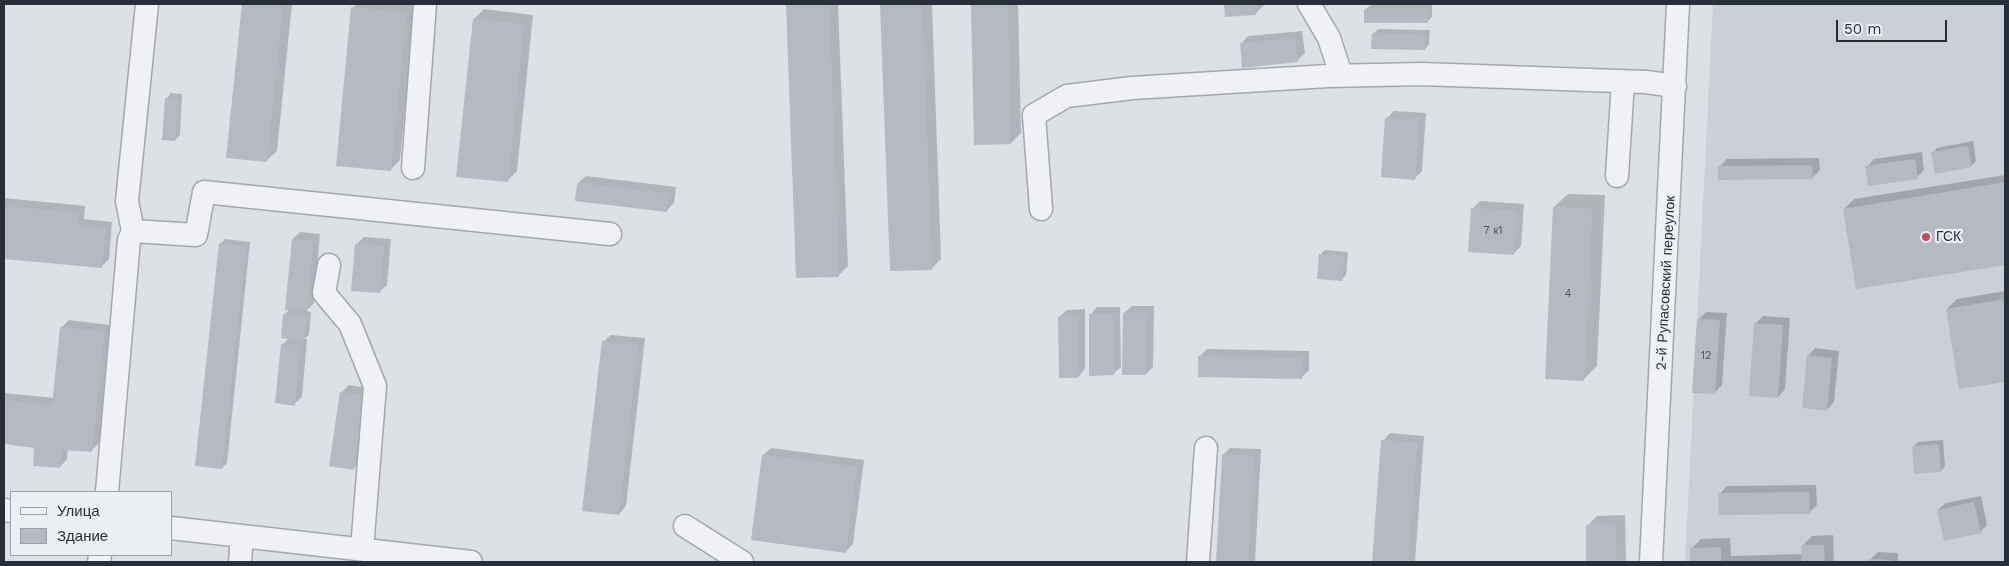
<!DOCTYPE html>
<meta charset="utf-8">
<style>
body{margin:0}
#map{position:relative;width:2009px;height:566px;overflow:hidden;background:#dde0e5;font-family:"Work Sans",sans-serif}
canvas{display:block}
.frame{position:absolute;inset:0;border:5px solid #282f3b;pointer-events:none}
.legend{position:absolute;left:10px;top:491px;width:162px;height:65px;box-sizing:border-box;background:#eceff3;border:1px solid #9ea2a9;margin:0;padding:6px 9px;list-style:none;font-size:15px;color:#282f3b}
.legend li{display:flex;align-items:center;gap:10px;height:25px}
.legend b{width:25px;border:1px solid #9ea2a9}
.scale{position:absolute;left:1836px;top:20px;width:111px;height:22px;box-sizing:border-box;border:2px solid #282f3b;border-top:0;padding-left:6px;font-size:15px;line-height:18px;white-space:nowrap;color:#282f3b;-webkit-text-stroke:4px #eceff3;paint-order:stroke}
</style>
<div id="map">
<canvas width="2009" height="566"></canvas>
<div class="frame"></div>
<ul class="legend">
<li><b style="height:6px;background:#eff1f4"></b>Улица</li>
<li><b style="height:14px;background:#b5bac2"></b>Здание</li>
</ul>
<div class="scale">50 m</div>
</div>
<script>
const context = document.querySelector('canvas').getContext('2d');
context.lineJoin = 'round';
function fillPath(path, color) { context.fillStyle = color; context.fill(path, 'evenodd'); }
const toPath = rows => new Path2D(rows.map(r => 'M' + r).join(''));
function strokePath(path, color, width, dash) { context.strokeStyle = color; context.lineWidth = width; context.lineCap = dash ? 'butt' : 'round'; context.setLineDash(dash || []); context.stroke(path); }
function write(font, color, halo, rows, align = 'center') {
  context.font = font + ' "Work Sans",sans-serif'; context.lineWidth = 4.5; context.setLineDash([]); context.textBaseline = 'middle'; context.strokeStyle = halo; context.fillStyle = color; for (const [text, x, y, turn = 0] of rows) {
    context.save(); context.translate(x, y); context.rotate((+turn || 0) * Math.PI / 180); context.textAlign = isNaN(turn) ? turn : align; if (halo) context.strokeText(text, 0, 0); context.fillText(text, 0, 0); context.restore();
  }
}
fillPath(toPath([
 [1713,4,2005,4,2005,562,1685,562]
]), '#cbcfd7');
fillPath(toPath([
 [243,4,292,4,277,151,267,160,228,156],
 [357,4,415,4,400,160,390,170,353,8],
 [788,4,838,4,848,266,838,276,798,277],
 [881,4,932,4,941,259,931,269,891,270],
 [972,4,1018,4,1021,133,1011,143,975,144],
 [1225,4,1265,4,1255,14,1226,16],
 [1432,4,1432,17,1427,22,1366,9,1371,5],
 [484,9,533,15,517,171,507,181,474,19],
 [1378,29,1430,30,1429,44,1425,49,1373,34],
 [1302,31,1305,53,1297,61,1241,44,1248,36],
 [171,93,182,94,180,135,175,140,167,98],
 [1394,111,1426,113,1422,171,1415,178,1386,119],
 [1973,141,1976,161,1971,166,1933,153,1937,148],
 [1922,152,1924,170,1917,177,1867,167,1874,159],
 [1819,158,1820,170,1812,178,1719,167,1727,159],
 [2005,175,2005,263,1857,288,1844,209,1854,199],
 [586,176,676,187,674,203,666,211,578,183],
 [1568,194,1605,195,1597,366,1583,380,1554,207],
 [4,198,85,206,84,219,112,222,109,259,101,267,4,258],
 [1480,201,1524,204,1521,246,1514,253,1472,209],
 [300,232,320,234,314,303,306,311,311,312,309,335,304,339,307,339,302,397,294,404,282,345,289,338,285,314,290,309,293,239],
 [364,237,391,239,387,285,379,292,353,290,357,244],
 [225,239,250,242,227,463,222,468,220,244],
 [1325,250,1348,252,1346,275,1341,280,1320,255],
 [2005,291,2005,380,1960,388,1947,309,1957,299],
 [1132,306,1154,306,1153,367,1146,374,1124,313],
 [1097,307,1120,307,1121,367,1113,374,1090,315],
 [1085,309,1085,369,1078,377,1059,317,1067,310],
 [1706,312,1727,313,1722,385,1714,393,1699,319],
 [1763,316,1790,318,1785,389,1778,397,1755,324],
 [69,320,110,325,99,443,92,450,68,449,67,459,60,467,36,447,4,443,4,393,54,398,61,328],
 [611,335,645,338,626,506,619,514,603,342],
 [1815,348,1839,351,1834,402,1827,410,1808,356],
 [1207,349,1309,351,1309,370,1301,378,1199,357],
 [349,385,372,389,362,461,354,468,341,393],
 [1390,433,1424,436,1415,562,1373,562,1383,441],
 [1943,440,1945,466,1941,471,1913,447,1918,442],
 [771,448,864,460,853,544,845,552,763,455],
 [1230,448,1261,449,1255,562,1217,562,1223,455],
 [1816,485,1817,505,1809,513,1720,494,1727,486],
 [1981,496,1987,525,1980,532,1938,510,1946,503],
 [1625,515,1626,562,1587,562,1587,526,1597,516],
 [1833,535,1834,562,1692,562,1691,549,1701,539,1730,538,1731,556,1803,554,1802,546,1812,536],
 [1878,552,1898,553,1898,562,1870,562,1870,560]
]), '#0003');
fillPath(toPath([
 [242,4,283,4,267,162,226,158],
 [786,4,829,4,839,277,796,278],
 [880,4,922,4,932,270,890,271],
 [971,4,1008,4,1011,144,974,145],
 [1224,4,1255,4,1256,15,1225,17],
 [351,7,406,13,391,171,336,166],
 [1364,9,1428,9,1428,23,1364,23],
 [473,19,524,24,508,182,456,177],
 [1372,33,1426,35,1425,50,1371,49],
 [1295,38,1298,62,1242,68,1240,43],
 [165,98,178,99,175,141,162,140],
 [1385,118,1419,120,1415,180,1381,177],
 [1968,146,1972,167,1935,174,1931,152],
 [1915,159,1918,179,1868,186,1865,166],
 [1812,165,1813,179,1718,180,1718,166],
 [2005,182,2005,265,1856,289,1843,209],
 [577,183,669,194,667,212,575,201],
 [4,206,79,213,77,226,106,229,102,268,4,259],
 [1553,207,1592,209,1584,381,1545,379],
 [1471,208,1517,211,1514,255,1468,252],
 [292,239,313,241,307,311,285,310],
 [219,243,246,247,222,469,195,466],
 [355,244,384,246,380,293,351,291],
 [1319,254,1344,256,1342,281,1317,279],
 [2005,299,2005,382,1959,389,1946,309],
 [1123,313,1147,313,1146,375,1122,375],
 [283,314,307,316,304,341,281,338],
 [1089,314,1113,314,1114,375,1089,376],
 [1078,316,1078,378,1059,378,1058,317],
 [1697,319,1720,320,1715,394,1692,393],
 [1754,323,1783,325,1778,398,1749,396],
 [60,327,104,332,92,452,62,450,60,468,33,466,34,448,4,444,4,400,52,406],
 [602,341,638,346,619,515,582,511],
 [281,344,300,346,295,406,275,403],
 [1807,355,1832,358,1827,411,1802,408],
 [1198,356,1302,358,1302,379,1198,377],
 [340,392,365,396,354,470,329,466],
 [1381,440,1417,443,1408,562,1372,562],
 [1939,444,1941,472,1914,474,1912,446],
 [1222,454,1254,456,1248,562,1216,562],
 [762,455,857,467,846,553,751,540],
 [1809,492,1810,514,1719,515,1718,493],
 [1974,502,1981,533,1944,541,1937,510],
 [1615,524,1617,562,1586,562,1586,525],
 [1801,545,1824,545,1825,562,1802,562],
 [1721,547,1721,562,1690,562,1690,548],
 [1869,559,1891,560,1891,562,1869,562]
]), '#b5bac2');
const minor = toPath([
 [1309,4,1329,38,1341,75],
 [413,168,425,4],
 [1617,176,1623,81],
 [1041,209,1034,115,1067,96,1132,88,1328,76,1421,74,1646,82,1675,86],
 [133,231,127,201,147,4],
 [329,265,324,293,350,324,375,386,362,549],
 [107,492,129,240,133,231,196,235,204,192,610,234],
 [4,510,11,511],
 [685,526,742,562],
 [171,528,242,536,240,562],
 [242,536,471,562],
 [99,562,100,555],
 [1198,562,1206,448],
 [1651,562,1678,4]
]);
strokePath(minor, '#a3a7af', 25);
strokePath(minor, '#eff1f4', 22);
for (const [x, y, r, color] of [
 [1926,237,5,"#c14b5c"]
]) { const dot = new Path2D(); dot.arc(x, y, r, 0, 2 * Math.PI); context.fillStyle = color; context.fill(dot); strokePath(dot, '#eceff3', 2); }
write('11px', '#4b525d', null, [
 ["7 к1",1493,231],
 ["4",1568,294],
 ["12",1706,356]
]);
write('14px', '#282f3b', '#eceff3', [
 ["ГСК",1936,237]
], 'left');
write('14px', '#282f3b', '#eceff3', [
 ["2-й Рупасовский переулок",1666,283,-87]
]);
</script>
